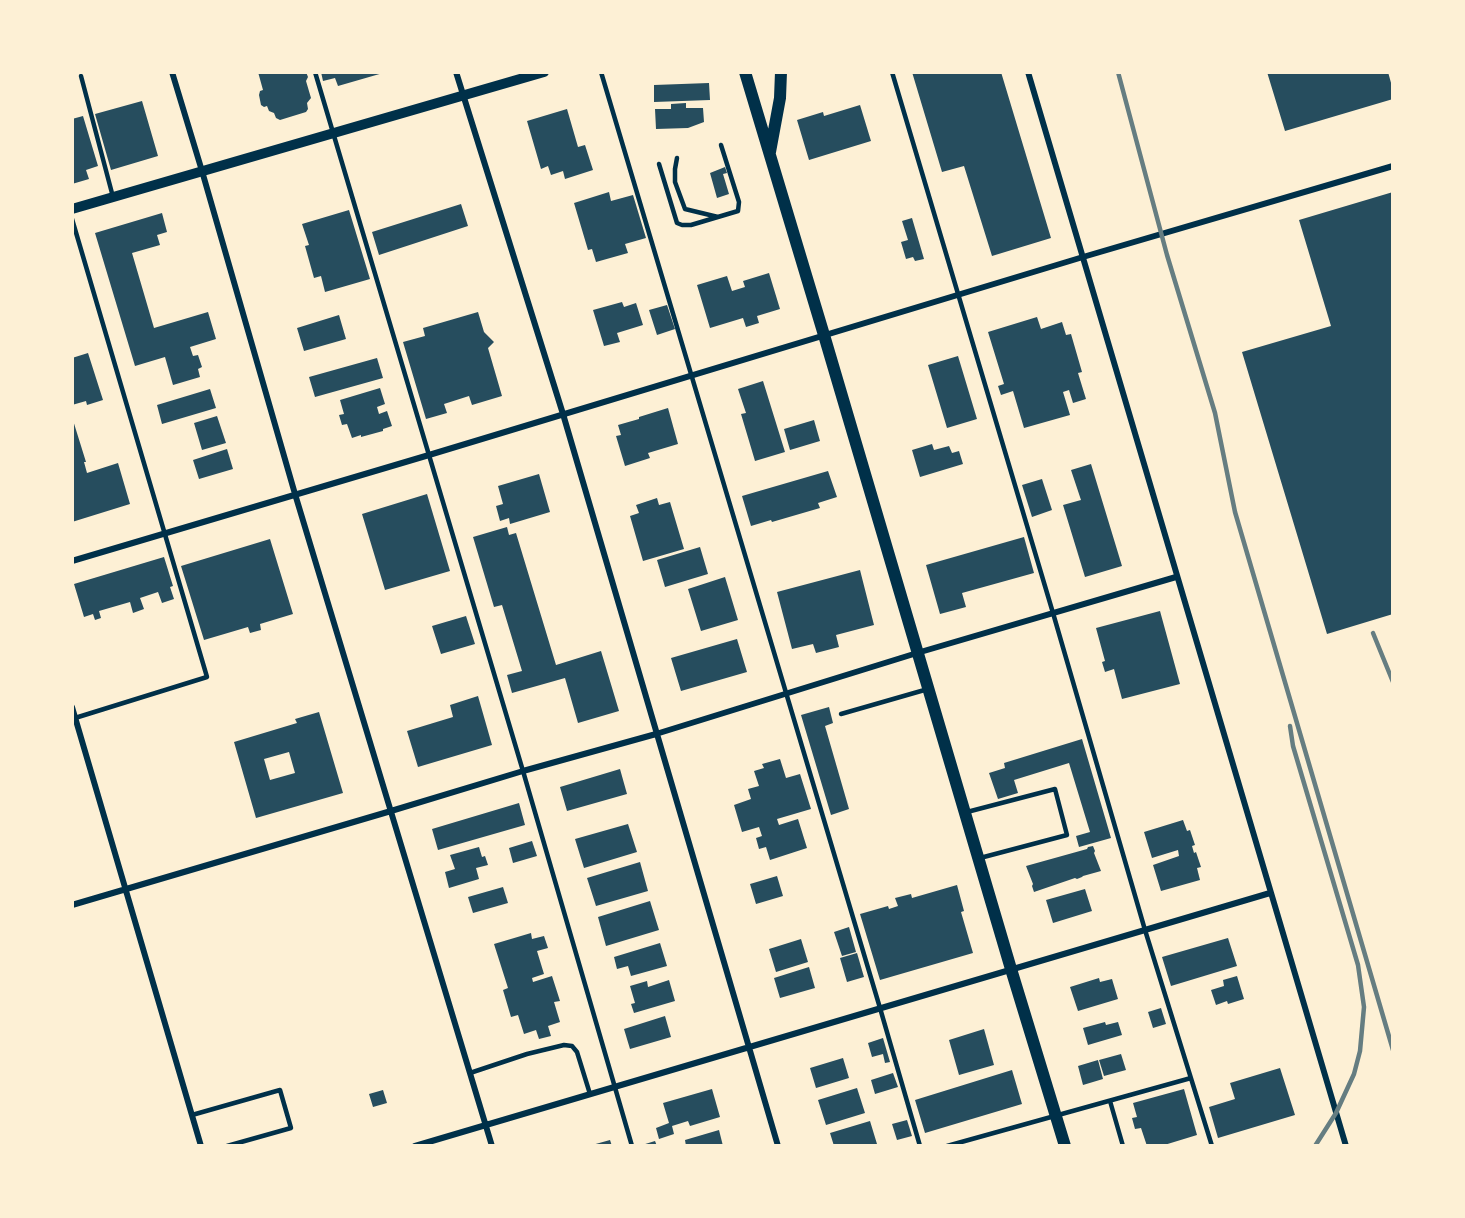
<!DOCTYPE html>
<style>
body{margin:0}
#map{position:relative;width:1465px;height:1218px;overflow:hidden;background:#fdf0d5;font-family:"Alegreya Sans",sans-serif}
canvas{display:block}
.frame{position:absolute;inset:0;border:74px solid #fdf0d5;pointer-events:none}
</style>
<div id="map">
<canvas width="1465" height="1218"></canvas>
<div class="frame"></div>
</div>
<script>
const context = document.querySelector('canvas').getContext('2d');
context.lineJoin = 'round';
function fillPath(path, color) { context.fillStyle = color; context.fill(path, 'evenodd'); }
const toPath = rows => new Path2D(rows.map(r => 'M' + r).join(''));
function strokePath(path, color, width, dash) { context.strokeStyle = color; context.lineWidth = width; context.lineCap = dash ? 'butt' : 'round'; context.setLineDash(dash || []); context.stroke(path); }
fillPath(toPath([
 [258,72,306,72,308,77,306,81,311,98,307,103,308,109,306,112,280,120,276,118,274,113,269,111,267,106,264,107,261,105,259,95,260,91,263,90],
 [321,72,383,72,383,73,338,86,335,78,323,81],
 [912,72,1001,72,1051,238,992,256,964,166,942,172],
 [1267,72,1388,72,1393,90,1393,99,1285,131],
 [709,83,710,100,654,102,654,85],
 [142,101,158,156,111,170,95,114],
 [686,103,686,108,703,108,704,122,688,128,656,129,655,109,671,109,671,104],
 [860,105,871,141,809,160,797,120,823,112,824,116],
 [567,109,578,147,585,145,593,170,565,179,563,171,551,175,548,166,541,169,527,121],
 [83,116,98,166,86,170,89,179,72,184,72,119],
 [725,167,727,173,723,174,729,194,717,198,710,173],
 [609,192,611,201,633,195,646,238,625,244,628,253,596,262,592,249,588,250,574,203],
 [1393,192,1393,614,1327,634,1242,352,1331,326,1299,220],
 [461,204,468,226,379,255,372,232],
 [349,210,370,279,325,292,321,276,314,278,305,246,309,245,302,224],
 [162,213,167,232,157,235,160,245,132,253,154,328,208,312,216,339,190,347,193,356,198,355,202,367,198,369,200,377,173,385,165,357,135,366,95,233],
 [912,218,924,259,915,261,913,257,906,259,901,242,908,240,902,221],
 [769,273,780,309,757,316,759,323,746,327,743,318,710,328,697,285,727,276,732,291,745,287,743,281],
 [622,302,624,307,636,303,643,325,617,333,620,342,604,346,593,310],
 [667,305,675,329,657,335,649,310],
 [478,312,484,332,494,342,488,348,502,396,472,405,469,396,444,404,447,413,426,419,403,342,425,336,423,328],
 [339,315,346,339,304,351,297,328],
 [1037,317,1041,329,1062,322,1066,335,1071,334,1082,372,1078,373,1086,399,1073,403,1069,390,1063,392,1070,415,1024,428,1013,391,1001,395,998,386,1004,384,988,332],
 [88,353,103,400,87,405,86,401,72,405,72,358],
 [958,356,977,419,947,428,928,365],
 [377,358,383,378,315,397,309,377],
 [763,381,785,452,755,461,741,414,746,413,738,389],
 [380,388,385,404,377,407,379,414,387,411,392,426,383,429,383,431,361,437,361,435,352,438,347,424,342,425,339,415,344,414,340,400],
 [210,389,216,408,162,424,157,405],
 [668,408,678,444,648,453,650,458,625,466,616,436,621,435,618,425,639,419,639,417],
 [217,416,226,443,202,450,194,423],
 [72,417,86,462,84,462,87,473,118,463,130,504,72,522],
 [814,420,820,441,790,450,784,429],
 [932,444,934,450,949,446,952,453,959,451,963,464,920,477,912,450],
 [227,449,233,469,199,479,193,460],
 [1091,464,1122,566,1085,577,1063,505,1081,500,1071,470],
 [828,471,837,497,818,503,820,508,772,522,771,520,751,526,742,496],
 [539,474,550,512,510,524,509,518,500,521,496,506,503,504,498,486],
 [1042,479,1052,510,1032,517,1022,485],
 [427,494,450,571,385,590,362,514],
 [657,498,659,505,670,502,684,549,643,561,630,516,639,513,636,505],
 [507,527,509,535,516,533,556,665,601,651,619,711,578,723,565,678,512,693,507,675,522,671,502,605,494,607,473,537],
 [1024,537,1034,573,962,593,966,607,940,614,926,565],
 [270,539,293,614,260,624,261,630,250,633,248,627,204,640,181,566],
 [700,547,708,574,665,587,657,560],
 [164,557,173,586,170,587,174,599,162,603,158,592,140,598,144,609,133,613,130,602,99,611,101,618,95,620,93,614,84,617,74,584],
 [860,570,874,625,836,635,839,647,816,653,813,644,792,649,777,592],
 [725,577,738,620,701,631,688,589],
 [1160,611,1180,684,1122,699,1114,669,1105,672,1102,662,1105,661,1096,628],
 [466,616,475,644,441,654,432,626],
 [737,639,747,672,681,691,671,658],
 [478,696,492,745,418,767,407,731,453,717,450,705],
 [829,707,833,723,825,726,849,809,831,815,801,715],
 [319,712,343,793,256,818,234,742,297,723,295,719],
 [289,752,295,773,270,780,264,759],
 [1082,739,1111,838,1079,847,1076,836,1090,832,1069,763,1014,780,1018,793,998,799,989,773,1005,768,1004,763],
 [780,759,786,778,800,774,811,809,777,819,779,825,798,819,807,848,770,860,766,847,759,849,756,838,762,836,759,827,742,832,734,805,751,799,748,789,759,786,754,771,764,768,762,764],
 [620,769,627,794,567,811,560,787],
 [519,803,525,825,438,850,432,829],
 [1183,820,1187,831,1190,830,1195,845,1192,846,1194,853,1196,852,1201,867,1197,868,1200,880,1161,891,1153,865,1179,856,1178,850,1152,858,1144,832],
 [628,824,637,852,584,868,575,839],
 [532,841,537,856,513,863,509,848],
 [1093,846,1095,851,1094,853,1101,871,1083,876,1082,877,1077,879,1075,878,1034,892,1032,886,1033,884,1026,866,1087,849,1088,847],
 [479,847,482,857,485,856,488,865,476,868,479,879,449,888,445,872,455,869,450,855],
 [640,862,648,891,596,906,587,878],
 [777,876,783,896,756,904,750,884],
 [957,885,964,911,961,912,973,953,880,980,860,914,888,906,889,909,898,906,895,898,911,894,912,898],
 [503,887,508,903,473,913,468,897],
 [1085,889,1092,911,1053,923,1046,900],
 [650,901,659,930,606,946,598,917],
 [849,927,856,952,842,956,834,932],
 [531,933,532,939,544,936,548,948,537,951,544,974,532,978,533,982,552,976,560,1001,554,1002,560,1022,548,1026,551,1036,539,1039,536,1030,524,1034,518,1015,511,1017,503,990,508,988,494,944],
 [1228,938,1237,966,1171,986,1162,957],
 [801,939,808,962,776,972,769,949],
 [660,943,667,966,631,976,628,966,617,969,614,957],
 [857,953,864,977,847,982,840,958],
 [809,967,815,988,780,998,774,978],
 [1237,976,1244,999,1228,1004,1227,1001,1216,1005,1211,990,1224,986,1223,980],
 [1099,978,1100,982,1112,979,1118,999,1078,1011,1070,987],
 [669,980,675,1001,634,1013,631,1004,635,1003,630,986,647,981,648,987],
 [1161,1008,1166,1024,1153,1028,1148,1012],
 [665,1016,671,1037,630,1049,624,1029],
 [1105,1022,1106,1025,1118,1022,1122,1035,1088,1045,1083,1028],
 [984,1029,994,1065,959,1075,949,1040],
 [883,1038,890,1062,885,1063,883,1054,872,1057,868,1043],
 [1121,1054,1126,1070,1104,1076,1099,1060],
 [843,1058,849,1078,816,1088,810,1068],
 [1098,1060,1103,1079,1083,1085,1078,1066],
 [1280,1068,1295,1115,1218,1138,1209,1107,1235,1099,1230,1083],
 [1012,1070,1022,1104,925,1133,915,1100],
 [893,1073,898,1087,875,1094,871,1080],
 [857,1088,865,1113,826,1125,818,1100],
 [712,1089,720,1117,690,1126,688,1121,672,1126,674,1134,659,1139,656,1128,669,1123,663,1103],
 [1184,1089,1197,1135,1161,1146,1147,1146,1141,1128,1135,1129,1132,1118,1137,1117,1133,1103],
 [383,1090,387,1103,373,1107,369,1094],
 [907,1120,912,1136,897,1140,892,1124],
 [870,1121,877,1144,869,1146,834,1146,830,1133],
 [719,1130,723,1146,686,1146,685,1140],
 [610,1140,612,1146,592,1146,592,1145],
 [655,1141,657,1146,642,1146,642,1145]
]), '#264d5e');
strokePath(toPath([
 [315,72,523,771,632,1146],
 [601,72,880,1008,920,1146],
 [892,72,1053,613,1145,930,1212,1146],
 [81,76,113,197],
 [677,158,675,169,675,182,685,209,718,217],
 [659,164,677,223,682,225,691,225,738,211,739,202,721,145],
 [72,219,207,677,75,718],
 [841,714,928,689],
 [967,812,1055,789,1067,835,980,858],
 [470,1073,527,1054,564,1045,572,1046,577,1052,590,1094],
 [1110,1101,1123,1146],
 [192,1115,280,1090,291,1128,227,1146],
 [947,1146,1191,1078]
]), '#003049', 4.5);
strokePath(toPath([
 [172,72,202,171,295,494,492,1146],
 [456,72,563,414,778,1146],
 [1028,72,1346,1146],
 [72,561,429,455,1083,257,1393,166],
 [72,707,201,1146],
 [72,905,391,811,523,771,656,734,917,653,1176,577],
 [415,1146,1270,893]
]), '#003049', 6);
strokePath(toPath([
 [72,209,544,72]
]), '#003049', 10);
strokePath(toPath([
 [745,72,824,335,1011,969,1065,1146],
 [770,152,780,98,781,72]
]), '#003049', 12);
strokePath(toPath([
 [1118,72,1167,255,1215,413,1235,512,1393,1050],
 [1373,633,1393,682],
 [1290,726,1293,746,1358,965,1364,1007,1360,1051,1354,1074,1336,1113,1315,1146]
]), '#657d81', 4.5);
</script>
